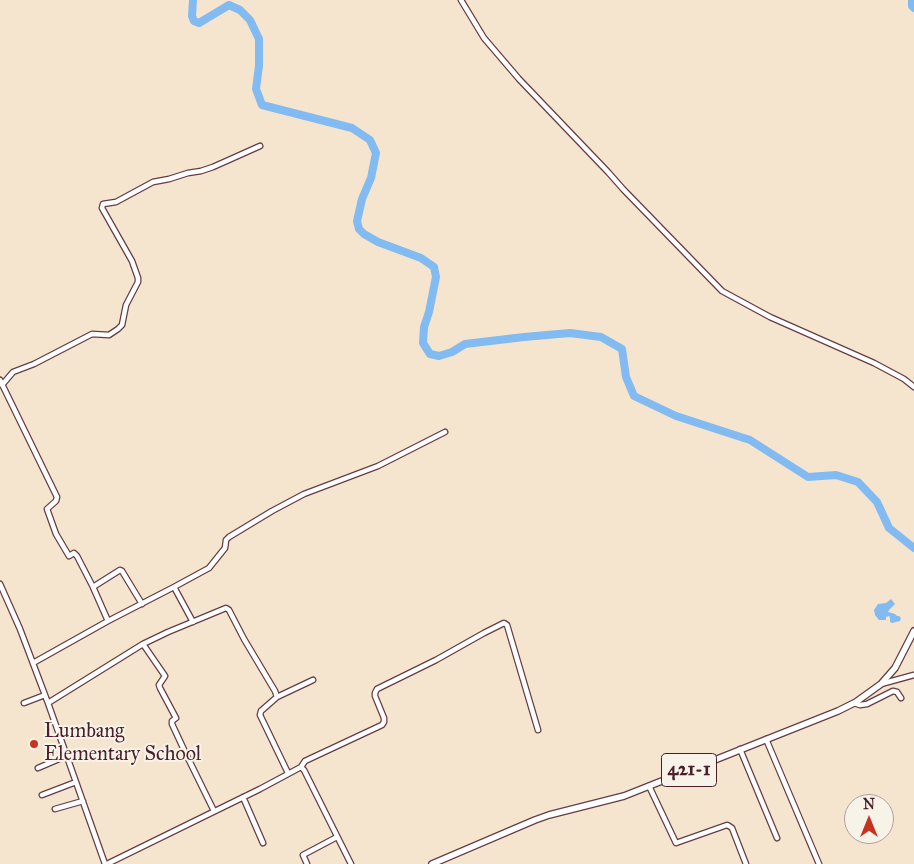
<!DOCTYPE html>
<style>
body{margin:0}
#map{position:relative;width:914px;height:864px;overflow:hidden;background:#f5e5cf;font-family:"IM FELL Great Primer",serif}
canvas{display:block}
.north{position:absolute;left:844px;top:794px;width:50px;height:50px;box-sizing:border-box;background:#f7f3e8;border:1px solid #b29e9c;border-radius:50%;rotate:0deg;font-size:14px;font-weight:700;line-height:20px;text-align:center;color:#4a1f2b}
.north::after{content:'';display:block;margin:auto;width:18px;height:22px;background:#c8321e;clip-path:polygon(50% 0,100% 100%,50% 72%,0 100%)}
</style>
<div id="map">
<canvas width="914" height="864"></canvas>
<div class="north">N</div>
</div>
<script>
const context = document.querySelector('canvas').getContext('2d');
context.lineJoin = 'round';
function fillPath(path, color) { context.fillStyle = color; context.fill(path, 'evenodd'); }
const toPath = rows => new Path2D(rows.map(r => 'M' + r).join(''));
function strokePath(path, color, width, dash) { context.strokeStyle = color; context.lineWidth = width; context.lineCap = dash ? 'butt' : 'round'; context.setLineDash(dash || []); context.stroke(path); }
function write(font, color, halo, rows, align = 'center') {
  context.font = font + ' "IM FELL Great Primer",serif'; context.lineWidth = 4; context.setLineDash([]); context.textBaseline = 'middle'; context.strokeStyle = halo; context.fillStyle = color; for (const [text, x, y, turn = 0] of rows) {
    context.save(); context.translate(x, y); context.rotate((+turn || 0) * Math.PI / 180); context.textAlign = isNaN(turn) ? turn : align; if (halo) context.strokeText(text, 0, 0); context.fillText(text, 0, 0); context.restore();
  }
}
fillPath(toPath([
 [891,599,895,604,889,610,888,612,895,614,897,616,899,616,901,618,900,621,892,623,890,622,890,618,889,616,886,617,886,620,879,620,875,615,874,610,878,604,886,603]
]), '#82baf2');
strokePath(toPath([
 [193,0,192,16,194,21,199,23,229,5,240,10,250,20,259,39,259,66,256,89,262,105,352,128,370,140,376,153,371,178,362,199,357,221,359,229,364,234,378,242,421,258,434,267,436,277,429,312,424,327,423,343,430,354,439,356,452,352,465,344,524,337,570,333,601,337,622,349,626,377,634,396,676,416,750,440,808,477,836,475,858,482,877,502,889,528,914,548],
 [912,0,912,6,914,8]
]), '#82baf2', 8);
const minor = toPath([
 [461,0,484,38,519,79,608,172,623,189,722,291,770,317,874,363,904,379,914,387],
 [0,380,57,497,56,501,47,509,56,534,69,556,74,553,77,556,93,587,108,621],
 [2,385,13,372,34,364,92,334,109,335,118,329,122,325,126,305,138,282,138,278,132,261,102,208,103,204,116,202,153,182,169,179,188,173,201,171,213,167,260,146],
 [0,584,20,629,48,703,105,864],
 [93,587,120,570,122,571,142,604],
 [174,587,193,622],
 [143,644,165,676,159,685,160,688,176,718,172,721,172,724,185,752,214,811],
 [33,663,108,621,174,587,209,568,225,548,226,540,229,537,272,511,304,494,378,466,445,432],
 [881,684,914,675],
 [277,697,313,680],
 [24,703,45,695],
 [48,703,143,644,168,632,226,608,229,610,244,639,275,691,277,697,261,711,260,715,288,773],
 [854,703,860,705,867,704,893,691,897,692,901,698],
 [766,739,819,864],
 [740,749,777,838],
 [301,767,305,761,382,725,384,722,384,718,375,696,375,693,377,689,436,660,484,633,504,623,507,625,538,730],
 [38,768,66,756],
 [649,786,676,843,727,825,729,826,732,828,746,864],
 [42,795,76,782],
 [243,797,263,843],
 [55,809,83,801],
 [107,864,260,789,301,767,304,770,351,864],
 [307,864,303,855,337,837]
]);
const major = toPath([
 [432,864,535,820,549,815,624,796,838,711,856,702,881,684,895,668,914,631]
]);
strokePath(minor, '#643d44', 7);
strokePath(major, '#643d44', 8);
strokePath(minor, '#fff', 4.5);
strokePath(major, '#fff', 5.5);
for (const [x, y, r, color] of [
 [34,744,5,"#c8321e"]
]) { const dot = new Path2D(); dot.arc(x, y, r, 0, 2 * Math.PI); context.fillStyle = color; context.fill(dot); strokePath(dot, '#f7f3e8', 2); }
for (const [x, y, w] of [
 [689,770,55]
]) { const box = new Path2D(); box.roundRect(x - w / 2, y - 16.5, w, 33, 4); context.fillStyle = '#f7f3e8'; context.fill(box); strokePath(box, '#4a1f2b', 1); }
write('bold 19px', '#4a1f2b', null, [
 ["421-1",689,770]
]);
write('20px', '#4a1f2b', '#f7f3e8', [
 ["Lumbang",44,732],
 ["Elementary School",44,755]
], 'left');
</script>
